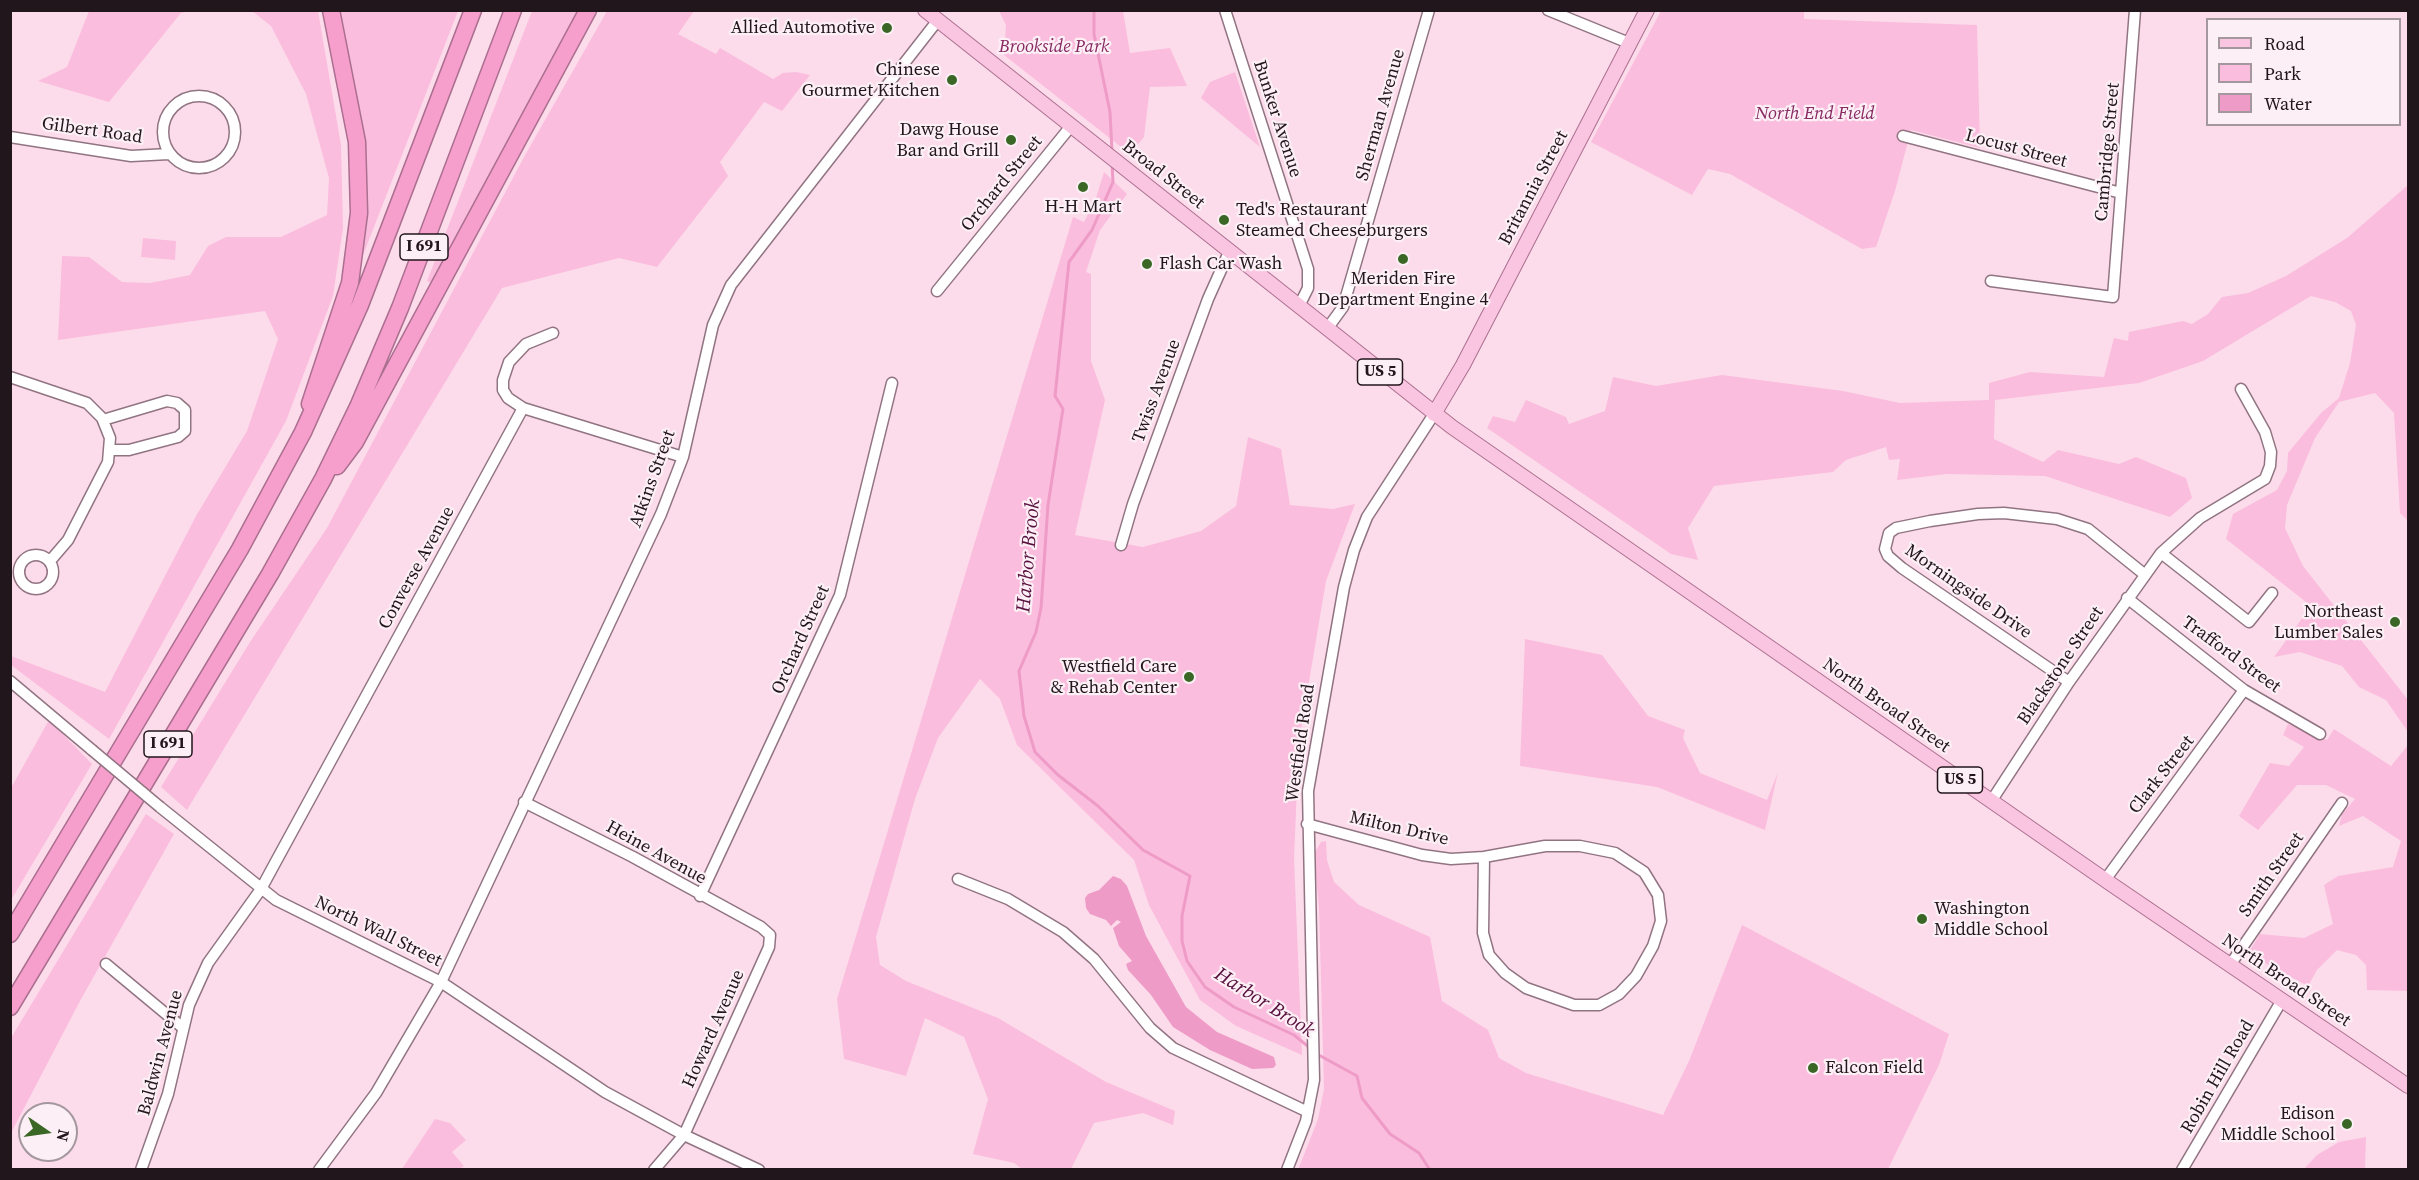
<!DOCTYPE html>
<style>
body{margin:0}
#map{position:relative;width:2419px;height:1180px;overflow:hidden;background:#fcdceb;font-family:"Source Serif 4",serif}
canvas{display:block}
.frame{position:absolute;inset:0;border:12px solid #21161b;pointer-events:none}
.legend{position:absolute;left:2206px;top:18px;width:195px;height:108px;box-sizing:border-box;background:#fceff5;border:2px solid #a4989e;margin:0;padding:8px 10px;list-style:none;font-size:18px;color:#21161b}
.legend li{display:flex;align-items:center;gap:12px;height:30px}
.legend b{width:30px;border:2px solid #a4989e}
.north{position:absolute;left:18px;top:1102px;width:60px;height:60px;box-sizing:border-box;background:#fceff5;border:2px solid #a4989e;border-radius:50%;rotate:103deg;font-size:16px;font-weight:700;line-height:24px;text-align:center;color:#21161b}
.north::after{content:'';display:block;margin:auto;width:21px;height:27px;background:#3b6726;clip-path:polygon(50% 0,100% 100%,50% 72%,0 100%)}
</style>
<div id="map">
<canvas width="2419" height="1180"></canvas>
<div class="frame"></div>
<ul class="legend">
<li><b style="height:8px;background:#fac5e1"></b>Road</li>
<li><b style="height:16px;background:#fbbddd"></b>Park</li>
<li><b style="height:16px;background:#ee9cc7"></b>Water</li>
</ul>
<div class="north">N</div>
</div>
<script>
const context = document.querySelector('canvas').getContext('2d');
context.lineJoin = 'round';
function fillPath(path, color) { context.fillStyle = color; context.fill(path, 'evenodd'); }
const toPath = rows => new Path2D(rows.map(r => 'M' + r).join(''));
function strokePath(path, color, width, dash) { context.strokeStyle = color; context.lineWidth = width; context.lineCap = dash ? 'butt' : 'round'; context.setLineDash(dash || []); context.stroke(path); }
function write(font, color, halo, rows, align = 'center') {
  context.font = font + ' "Source Serif 4",serif'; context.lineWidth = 4.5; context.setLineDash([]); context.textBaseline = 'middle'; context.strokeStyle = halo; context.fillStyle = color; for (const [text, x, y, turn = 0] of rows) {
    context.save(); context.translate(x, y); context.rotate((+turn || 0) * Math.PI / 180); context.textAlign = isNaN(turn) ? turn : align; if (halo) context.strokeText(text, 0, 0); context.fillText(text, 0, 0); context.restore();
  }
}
fillPath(toPath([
 [1804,10,1804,19,1977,25,1980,148,1911,130,1895,191,1876,247,1862,249,1730,174,1708,169,1692,195,1591,142,1661,11],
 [89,11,89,10,188,11,181,13,109,102,38,81,67,67],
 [252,11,318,11,341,145,343,228,333,296,286,421,109,739,11,665,11,656,105,692,196,516,247,431,278,339,265,311,58,340,62,256,89,257,122,282,150,283,190,275,208,246,226,237,281,237,327,215,329,178,306,94,271,26],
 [338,11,458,11,360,263,367,163],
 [532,11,580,11,433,284,427,281],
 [607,11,694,11,678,34,716,54,720,48,773,79,783,73,796,72,810,75,782,111,764,102,720,162,728,176,657,267,619,258,502,288,187,810,161,787,250,642,327,528,524,157],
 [999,11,1123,11,1130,53,1170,48,1187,86,1150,87,1144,137,1130,154,1004,55,1006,25],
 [1235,72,1260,147,1201,98,1210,82],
 [1104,172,1127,194,1100,230,1086,272,1091,274,1091,361,1105,400,1075,535,1143,547,1201,531,1236,506,1248,437,1281,449,1290,505,1333,509,1355,504,1326,581,1299,741,1294,858,1302,1055,1236,1026,1200,1000,1149,905,1134,860,1017,745,1000,699,980,679,938,738,915,799,876,937,880,965,906,981,998,1018,1106,1082,1175,1111,1173,1125,1143,1113,1094,1123,1071,1169,1022,1169,1014,1163,973,1154,988,1099,964,1037,925,1018,906,1076,844,1059,837,999,1073,217,1084,222,1096,198],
 [2408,185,2408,521,2400,513,2394,413,2375,393,2339,402,2315,438,2287,505,2285,528,2303,566,2408,700,2408,732,2386,700,2359,687,2342,666,2300,652,2274,657,2311,606,2226,539,2233,514,2277,490,2287,471,2288,453,2321,413,2339,398,2350,363,2356,325,2351,311,2335,302,2311,296,2203,361,2139,383,1995,400,1994,439,2043,462,2058,450,2119,464,2136,457,2186,478,2192,498,2170,517,2045,476,1947,474,1897,480,1900,459,1889,460,1886,447,1846,460,1833,472,1714,486,1688,528,1698,560,1671,554,1487,428,1493,416,1515,422,1526,400,1566,417,1569,424,1605,411,1613,377,1656,386,1722,375,1843,391,1900,403,1989,400,1989,383,2030,372,2104,377,2114,338,2128,341,2129,332,2183,321,2192,324,2208,314,2222,297,2248,293,2286,276,2347,238],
 [143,238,176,241,175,260,141,257],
 [1525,639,1602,655,1648,716,1685,730,1683,738,1700,773,1767,800,1778,772,1765,830,1657,787,1520,766],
 [49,720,92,764,11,900,11,788],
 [2288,724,2327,740,2334,729,2391,766,2408,745,2408,991,2367,990,2366,965,2356,955,2337,950,2317,970,2308,986,2248,954,2260,934,2304,938,2333,924,2324,885,2338,876,2393,867,2401,841,2363,816,2339,826,2342,814,2355,799,2326,785,2297,785,2258,830,2239,816,2270,763,2289,766,2304,747,2283,735],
 [146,814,174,834,80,1001,11,1133,11,1038],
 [1326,841,1327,860,1334,882,1359,905,1430,937,1442,1001,1488,1030,1499,1058,1526,1073,1663,1115,1689,1061,1742,925,1949,1034,1939,1065,1888,1169,1298,1170,1318,1119,1324,1089,1319,908,1314,854,1321,842],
 [435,1119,450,1123,466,1140,452,1152,464,1166,460,1169,402,1169],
 [2366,1137,2365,1169,2304,1169,2317,1155,2339,1142]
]), '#fbbddd');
fillPath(toPath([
 [1113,876,1121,879,1127,886,1146,936,1186,1007,1217,1032,1274,1057,1276,1065,1273,1068,1252,1069,1210,1050,1173,1027,1151,995,1128,970,1126,964,1132,961,1119,946,1113,928,1121,922,1117,920,1111,926,1106,920,1090,914,1086,908,1085,898,1088,894,1099,890]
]), '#ee9cc7');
strokePath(toPath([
 [1094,10,1094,34,1110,112,1112,152],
 [1112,164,1113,182,1092,230,1069,262,1055,396,1063,409,1048,505,1041,608,1036,632,1019,671,1024,716,1035,752,1058,775,1098,806,1143,850,1190,876,1182,916,1182,941,1187,961,1205,987,1234,1007,1294,1035,1310,1048],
 [1317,1054,1357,1076,1362,1098,1390,1134,1419,1153,1430,1170]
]), '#ee9cc7', 3);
const minor = toPath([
 [1225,10,1308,269,1308,288,1299,306],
 [1548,10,1629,43],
 '163 132a36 36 0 1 1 72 0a36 36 0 1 1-72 0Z',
 [1903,136,2121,193],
 [10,137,131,156,169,154],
 [1991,281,2113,297,2135,10],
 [937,291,1071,126],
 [1327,329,1343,307,1429,10],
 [553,333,526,344,509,362,503,380,503,390,508,398,523,408,683,457],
 [10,377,87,403,102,418,110,438,108,462,68,540,50,561],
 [103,420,167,401,177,403,185,410,185,431,178,437,129,450,110,450],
 [1121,545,1133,504,1208,299,1230,250],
 [2161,553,2249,622,2272,593],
 '19 572a17 17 0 1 1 34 0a17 17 0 1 1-34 0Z',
 [2127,598,2244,690,2320,734],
 [10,681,92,750],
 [2069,682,1902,568,1888,556,1885,549,1889,533,1896,528,1930,521,1978,514,2004,513,2057,519,2088,529,2144,574],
 [1992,800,2069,682,2161,553,2200,518,2265,479,2270,466,2271,452,2265,432,2241,389],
 [524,802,633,857,761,927,770,935,769,947,684,1135,654,1170],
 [160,807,276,900,441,982,605,1092,684,1135,759,1170],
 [1307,824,1422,855,1451,859,1484,857],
 [1545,846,1580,846,1615,853,1644,872,1658,895,1661,921,1653,946,1636,976,1619,994,1599,1005,1574,1005,1526,988,1505,973,1489,955,1483,933,1484,857,1545,846],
 [958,879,1008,899,1063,932,1094,959,1150,1028,1173,1048,1308,1112],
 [2105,880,2244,690],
 [700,896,840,595,892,383],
 [106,964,183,1028],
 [2230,965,2342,803],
 [141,1170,168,1094,189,1005,208,963,261,889,274,865,523,408],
 [319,1170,376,1093,441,982,661,514,683,457,713,325,731,285,938,20],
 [1287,1170,1306,1121,1314,1080,1308,791,1344,587,1354,550,1367,517,1434,414],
 [2182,1170,2282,1000]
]);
const major = toPath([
 [925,10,1452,427,2111,884,2408,1086],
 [1434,414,1463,365,1647,10]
]);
const highway = toPath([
 [310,404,350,283,359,213,357,142,331,10],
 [337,466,355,442,588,10],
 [10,934,240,549,303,432,360,305,473,10],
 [10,1007,270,574,323,479,358,407,400,308,513,10]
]);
strokePath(minor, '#917482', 13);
strokePath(major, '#ab6f8f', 16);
strokePath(highway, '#ab6f8f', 19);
strokePath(minor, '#fff', 10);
strokePath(major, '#fac5e1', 14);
strokePath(highway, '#f69fcd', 16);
const minorBridge = toPath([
 [92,750,160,807]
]);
strokePath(minorBridge, '#917482', 13, []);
strokePath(minorBridge, '#fff', 10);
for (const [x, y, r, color] of [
 [887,28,6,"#3b6726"],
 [952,80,6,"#3b6726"],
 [1011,140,6,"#3b6726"],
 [1083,187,6,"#3b6726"],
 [1224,220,6,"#3b6726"],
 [1403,259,6,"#3b6726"],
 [1147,264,6,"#3b6726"],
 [2395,622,6,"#3b6726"],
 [1189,677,6,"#3b6726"],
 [1922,919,6,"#3b6726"],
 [1813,1068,6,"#3b6726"],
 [2347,1124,6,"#3b6726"]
]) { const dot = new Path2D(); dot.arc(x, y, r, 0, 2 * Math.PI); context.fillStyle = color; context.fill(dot); strokePath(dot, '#fceff5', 2); }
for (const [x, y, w] of [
 [424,247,48],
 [1380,372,45],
 [168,744,48],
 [1960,780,45]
]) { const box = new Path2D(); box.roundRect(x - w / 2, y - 13, w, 26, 4.5); context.fillStyle = '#fceff5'; context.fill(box); strokePath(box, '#21161b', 1.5); }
write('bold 16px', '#21161b', null, [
 ["I 691",424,247],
 ["US 5",1380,372],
 ["I 691",168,744],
 ["US 5",1960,780]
]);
write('18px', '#21161b', '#fceff5', [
 ["Allied Automotive",875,28],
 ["Chinese",940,70],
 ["Gourmet Kitchen",940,91],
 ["Dawg House",999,130],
 ["Bar and Grill",999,151],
 ["H-H Mart",1083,207,"center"],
 ["Ted's Restaurant",1236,210,"left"],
 ["Steamed Cheeseburgers",1236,231,"left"],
 ["Flash Car Wash",1159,264,"left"],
 ["Meriden Fire",1403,279,"center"],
 ["Department Engine 4",1403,300,"center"],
 ["Northeast",2383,612],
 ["Lumber Sales",2383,633],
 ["Westfield Care",1177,667],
 ["& Rehab Center",1177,688],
 ["Washington",1934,909,"left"],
 ["Middle School",1934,930,"left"],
 ["Falcon Field",1825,1068,"left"],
 ["Edison",2335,1114],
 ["Middle School",2335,1135]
], 'right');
write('italic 18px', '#872a62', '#fceff5', [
 ["Brookside Park",1054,47],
 ["North End Field",1815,114]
]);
write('18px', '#21161b', '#fceff5', [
 ["Sherman Avenue",1381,115,-74],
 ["Bunker Avenue",1277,119,72],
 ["Gilbert Road",92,131,8],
 ["Locust Street",2016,149,15],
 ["Cambridge Street",2108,152,-85],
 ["Broad Street",1163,175,38],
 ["Orchard Street",1002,184,-51],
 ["Britannia Street",1534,188,-62],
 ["Twiss Avenue",1157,391,-70],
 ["Atkins Street",653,479,-70],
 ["Converse Avenue",417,568,-61],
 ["Morningside Drive",1968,592,35],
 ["Orchard Street",801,640,-66],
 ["Trafford Street",2231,655,36],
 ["Blackstone Street",2061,666,-56],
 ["North Broad Street",1886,706,35],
 ["Westfield Road",1301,743,-82],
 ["Clark Street",2162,775,-52],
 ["Milton Drive",1399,829,13],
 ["Heine Avenue",656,853,29],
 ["Smith Street",2272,875,-55],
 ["North Wall Street",378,932,26],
 ["North Broad Street",2286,981,34],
 ["Howard Avenue",714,1029,-66],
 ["Baldwin Avenue",161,1053,-75],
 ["Robin Hill Road",2218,1077,-60]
]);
write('italic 20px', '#57103d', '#fceff5', [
 ["Harbor Brook",1029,556,-85],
 ["Harbor Brook",1264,1003,32]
]);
</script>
